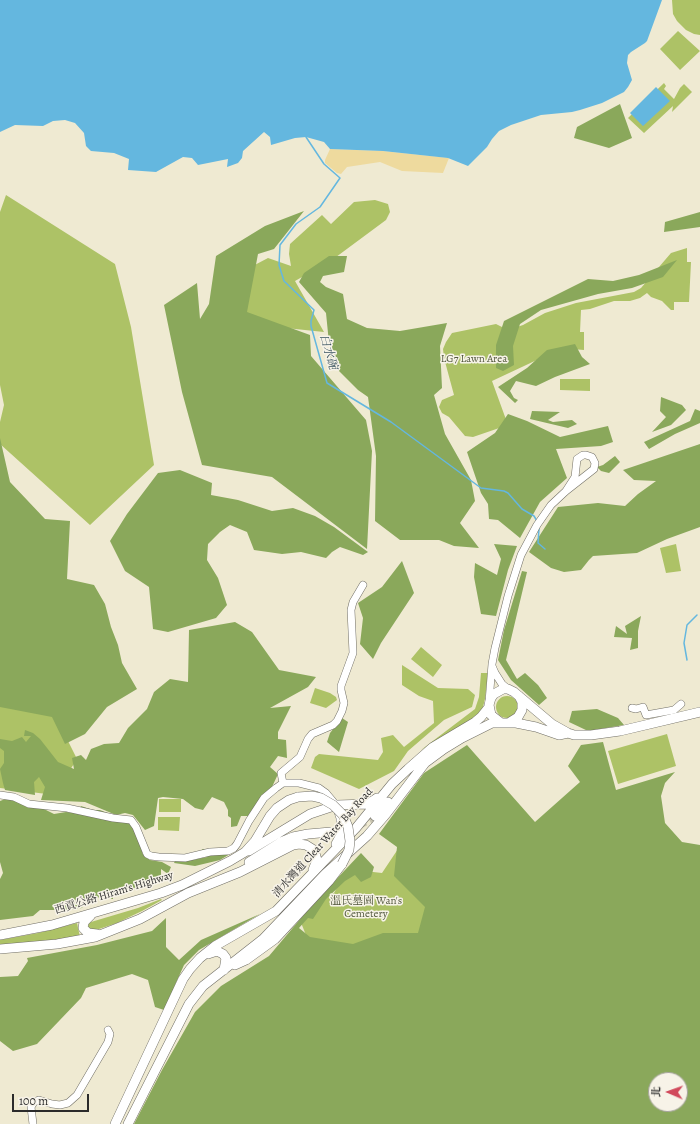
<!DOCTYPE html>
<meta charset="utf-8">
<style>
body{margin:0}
#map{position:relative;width:700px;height:1124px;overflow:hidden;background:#efead2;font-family:Alegreya,"Noto Serif TC",serif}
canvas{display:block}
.north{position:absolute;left:648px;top:1072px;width:40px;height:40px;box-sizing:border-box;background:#f7f3e8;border:1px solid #a5a39c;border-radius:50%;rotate:272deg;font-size:11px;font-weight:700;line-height:16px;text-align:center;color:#2b2b2b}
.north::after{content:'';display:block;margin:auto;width:14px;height:18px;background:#d1495b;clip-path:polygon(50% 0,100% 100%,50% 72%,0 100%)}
.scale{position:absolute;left:12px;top:1094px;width:77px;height:18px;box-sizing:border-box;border:2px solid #2b2b2b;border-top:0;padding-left:5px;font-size:12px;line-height:14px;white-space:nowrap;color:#2b2b2b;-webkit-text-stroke:3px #f7f3e8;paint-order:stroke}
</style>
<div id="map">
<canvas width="700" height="1124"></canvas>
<div class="north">北</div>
<div class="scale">100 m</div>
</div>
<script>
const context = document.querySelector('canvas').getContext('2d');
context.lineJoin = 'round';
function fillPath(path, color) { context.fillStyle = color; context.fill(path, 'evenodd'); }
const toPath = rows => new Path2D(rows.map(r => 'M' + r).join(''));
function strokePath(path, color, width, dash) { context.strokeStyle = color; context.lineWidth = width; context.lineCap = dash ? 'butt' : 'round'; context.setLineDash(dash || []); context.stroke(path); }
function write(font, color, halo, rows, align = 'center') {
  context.font = font + ' Alegreya,"Noto Serif TC",serif'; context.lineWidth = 3; context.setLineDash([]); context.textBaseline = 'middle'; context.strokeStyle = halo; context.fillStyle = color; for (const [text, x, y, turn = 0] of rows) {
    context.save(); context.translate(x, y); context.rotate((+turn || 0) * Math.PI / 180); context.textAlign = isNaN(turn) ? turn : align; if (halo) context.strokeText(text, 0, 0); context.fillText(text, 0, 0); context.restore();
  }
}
fillPath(toPath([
 [672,0,700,0,700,35,694,34,686,30,677,21,673,14],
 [678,31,700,51,680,70,660,49],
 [664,83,666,86,664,89,674,99,680,88,684,84,692,92,672,112,673,106,644,133,628,118],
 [6,195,115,264,131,327,154,465,90,525,0,444,0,422,4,405,0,385,0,212],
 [375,200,388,204,390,212,386,220,332,260,295,281,324,332,238,323,249,268,268,258,291,266,289,254,290,244,322,215,331,224,354,202],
 [687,248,687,262,691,262,689,302,674,302,674,310,671,310,662,301,651,297,647,293,640,298,630,301,614,301,590,309,581,310,580,332,584,332,584,350,572,349,539,359,492,381,508,425,473,437,465,436,449,417,442,413,439,407,442,400,454,395,444,358,443,349,446,342,452,333,496,324,508,330,523,325,545,313,576,303,634,292,641,288,671,253],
 [560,379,590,379,590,391,560,390],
 [676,544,681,571,666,573,660,548],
 [421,647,442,665,433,677,411,659],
 [402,665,438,688,468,689,475,695,472,707,444,720,408,751,394,771,359,789,311,768,315,757,319,754,378,760,383,752,381,738,393,735,404,747,434,723,433,701,419,696,402,685],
 [481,673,488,673,485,699,482,711,475,718,421,750,475,709,479,697],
 [315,688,330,693,336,697,337,700,326,708,310,703],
 '496 707a11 11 0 1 1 22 0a11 11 0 1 1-22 0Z',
 [0,703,54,713,77,759,54,795,0,788],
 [667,734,676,766,618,784,608,751],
 [159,799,181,799,181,812,159,812],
 [158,817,180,817,179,831,158,830],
 [418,819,470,857,419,939,311,948,300,920,321,900,334,893,347,869,382,873],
 [161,899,162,900,142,911,117,923,93,931,88,927,89,923,91,922,138,908],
 [77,923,80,937,66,940,0,945,0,940,38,933]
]), '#adc266');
fillPath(toPath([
 [620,104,632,138,609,148,574,138,577,127],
 [304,211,274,249,258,254,247,312,310,335,311,356,366,420,372,451,367,549,272,477,202,465,182,392,164,305,197,283,200,319,209,304,216,256,265,226],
 [700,212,700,227,664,232,665,222],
 [329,256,347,256,344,272,323,276,320,282,326,287,343,294,347,319,367,328,400,331,447,323,440,346,442,388,434,395,445,434,471,480,475,501,460,523,479,548,454,546,439,540,400,540,375,521,376,456,368,397,358,390,331,363,326,313,299,282,304,273],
 [677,260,663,277,632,288,598,294,541,310,520,324,513,346,514,365,503,371,496,368,496,345,504,321,588,279,613,281,639,275],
 [575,344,582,357,590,364,555,377,536,386,516,381,510,391,514,398,518,400,515,403,498,387,527,368,547,350],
 [661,397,682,405,686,410,671,425,652,432,666,417,660,411],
 [695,409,700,411,700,423,675,434,649,449,644,442,690,421],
 [532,411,560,412,548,420,553,422,572,420,577,424,568,428,530,419],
 [508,414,527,421,560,437,608,426,613,442,601,446,556,449,567,478,540,502,520,538,498,520,489,519,488,504,481,493,467,452,495,433],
 [0,438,10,482,45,519,70,521,67,579,94,585,105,604,111,627,118,645,122,663,137,689,107,707,85,734,65,744,52,717,0,707],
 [700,444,700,527,667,539,637,553,593,556,589,560,581,570,564,572,551,568,529,552,558,507,598,503,625,506,638,494,656,481,634,480,623,470],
 [615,456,620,462,609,473,601,471,597,467,603,465],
 [180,470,212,483,211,495,238,500,272,511,293,508,315,516,334,527,368,552,363,555,340,547,332,552,326,558,301,552,282,554,254,550,247,532,230,525,220,532,208,544,207,560,218,578,227,605,216,618,168,632,153,629,149,587,125,571,110,541,127,514,158,473],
 [494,544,517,546,508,570,496,616,481,614,474,577,475,563,497,575,501,559],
 [402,561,414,593,381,643,373,659,360,644,363,618,358,603,382,587],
 [522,571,527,572,506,660,517,679,525,673,538,685,547,698,539,705,511,680,498,660,504,630],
 [641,616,638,631,638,648,630,650,632,638,614,637,616,626,627,634,625,626],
 [235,622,252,632,279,670,316,677,308,687,270,708,291,706,278,732,278,739,286,740,287,758,278,756,270,767,278,774,272,787,249,816,241,816,237,826,231,827,231,818,228,816,228,810,224,802,212,797,203,810,195,808,183,799,163,797,158,798,154,826,145,830,133,815,125,813,116,815,85,802,41,800,45,787,39,777,34,782,35,795,5,790,3,783,0,769,4,763,4,751,0,748,0,739,12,741,22,737,26,742,31,736,24,736,25,730,33,733,40,739,58,762,74,769,72,758,81,755,86,760,91,749,104,744,119,743,128,728,147,709,154,692,170,679,188,682,189,630],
 [597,709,618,718,624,725,588,731,569,722,572,711],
 [342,718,348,722,339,752,327,742,330,733],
 [603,742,616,790,675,772,665,783,661,796,665,823,682,842,700,845,700,1124,134,1124,162,1070,195,1012,221,986,269,956,313,904,361,853,374,867,371,877,361,882,355,875,345,881,326,899,313,919,308,918,299,928,310,937,353,944,383,933,418,933,425,907,394,876,397,847,379,834,424,773,467,745,535,822,580,782,568,766,581,745],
 [656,1080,680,1080,680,1104,656,1104],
 [16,795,54,814,66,812,77,813,81,806,93,810,100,810,138,825,140,844,148,847,142,853,150,860,162,862,171,867,168,874,161,869,161,880,113,894,113,899,111,899,109,893,85,903,82,908,69,910,40,910,33,916,0,920,0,879,3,873,0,862,0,801],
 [202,849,218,849,235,851,220,860,195,866,174,863,175,861,192,860,207,857],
 [260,914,199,950,184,965,164,1010,155,1007,148,980,132,974,86,988,81,998,37,1044,13,1051,0,1041,0,977,18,976,28,961,27,958,97,945,152,931,166,918,166,947,179,960,201,940]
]), '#8aa85b');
fillPath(toPath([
 [330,149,383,151,449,158,443,173,402,171,380,162,347,167,341,174,337,173,325,163,325,160]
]), '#eeda9e');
fillPath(toPath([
 [0,0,662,0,647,41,645,43,631,52,628,55,627,63,632,80,628,87,624,92,602,103,580,110,572,112,541,115,511,125,499,131,492,139,487,147,468,166,448,158,383,151,330,149,324,142,306,137,295,138,271,145,270,137,264,132,243,151,242,158,238,163,227,167,228,159,198,165,192,158,183,157,156,172,128,170,129,159,114,153,91,151,86,146,84,133,75,123,65,120,53,121,43,126,15,125,0,132],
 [656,87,670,101,643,126,630,113]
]), '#64b7df');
strokePath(toPath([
 [306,137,324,164,340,178,320,207,296,224,280,245,279,265,284,281,314,310,311,321,311,326,327,383,391,422,481,488,504,491,508,493,522,509,534,516,537,521],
 [539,529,538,543,545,549],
 [687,660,684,643,687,625,697,615]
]), '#64b7df', 1.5);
strokePath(toPath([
 [331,832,344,830,356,826,375,816]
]), '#c8c4b1', 9, [9, 4.5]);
const minor = toPath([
 [492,666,495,673,502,684,508,689],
 [489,702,492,664,495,648,508,596,521,555,537,525,551,505,566,491,594,469,595,463,592,457,586,455,583,455,577,459,575,477,566,491],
 [632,708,636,709,643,707,646,715,674,710,681,704],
 [283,783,281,773,300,757,308,739,312,734,333,725,337,721,342,711,344,703,341,690,341,686,353,653,351,610,353,602,363,585],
 [0,795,14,797,29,804,67,808,113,818,131,820,136,827,147,854,151,856,159,857,185,858,210,852,228,851,234,848,237,844,249,821,264,798,276,788,283,783,299,783,319,788,326,793,336,805],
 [33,1124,31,1107,34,1102,39,1100,52,1104,60,1105,68,1103,77,1095,108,1042,110,1034,108,1030]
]);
const major = toPath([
 [500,722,491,715,489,705,491,698,494,694,503,689,508,689,514,692,552,724,568,733,574,735,591,735,620,731,700,712],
 [510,722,518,717,522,710,522,702,519,696],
 [375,816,388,802],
 [336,844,341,835,341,818,339,812],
 [249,851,310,814,337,805,368,804,377,798],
 [249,862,281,842,293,837,308,834,331,832],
 [91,915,84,922,83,928,88,933,97,934],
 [0,935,52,925,161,893,182,885,230,861,245,852,255,841,270,816,277,808,289,800,298,797],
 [0,949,57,944,95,937,140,919,188,893,240,872,293,845,299,844,306,845,314,850,317,860,313,870],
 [208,954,217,951,223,954,226,958,224,970],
 [235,965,246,960,275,939,329,881,342,864],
 [115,1124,183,979,190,969,200,958,215,946,276,911,356,828,392,784,408,769,433,747,475,722,481,717,489,707],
 [128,1124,189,1004,203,986,263,939,325,874,367,836,386,814,425,763,444,749,462,738,492,723,516,723,536,727,559,735,568,733]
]);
strokePath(minor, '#706e65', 8);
strokePath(major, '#706e65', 10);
strokePath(minor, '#fff', 7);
strokePath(major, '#fff', 9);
const majorBridge = toPath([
 [298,797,312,796,321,798,333,805,343,815,348,827,350,841,349,850,342,864]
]);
strokePath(majorBridge, '#706e65', 10, []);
strokePath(majorBridge, '#fff', 9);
write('11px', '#52583d', '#f7f3e8', [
 ["LG7 Lawn Area",474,359],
 ["溫氏墓園 Wan's",366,901],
 ["Cemetery",366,914]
]);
write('11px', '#2b2b2b', '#f7f3e8', [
 ["清水灣道 Clear Water Bay Road",323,843,-48],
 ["西貢公路 Hiram's Highway",114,893,-17]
]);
write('italic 12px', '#3c5561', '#f7f3e8', [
 ["白水碗",328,352,74]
]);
</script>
